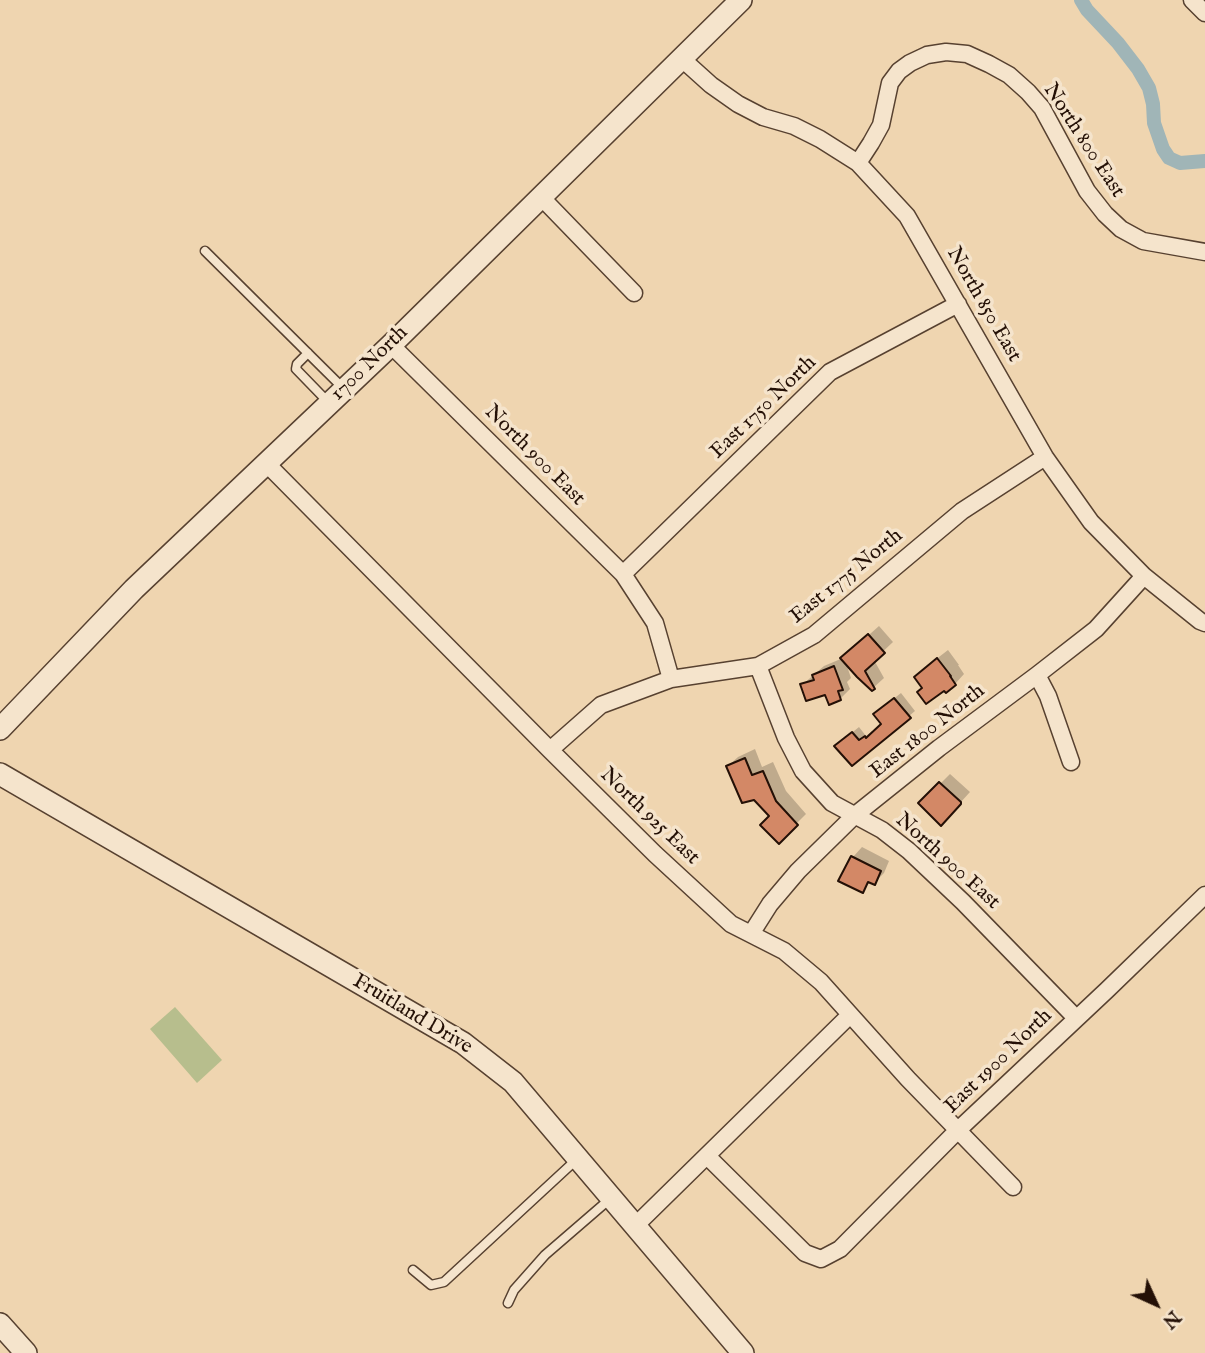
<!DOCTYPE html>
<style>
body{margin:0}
#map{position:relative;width:1205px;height:1353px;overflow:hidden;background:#efd5b0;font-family:"IM FELL English",serif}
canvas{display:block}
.north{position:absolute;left:1121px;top:1269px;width:70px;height:70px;-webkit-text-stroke:5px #f5e4cc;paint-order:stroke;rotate:135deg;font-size:19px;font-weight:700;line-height:28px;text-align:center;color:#241006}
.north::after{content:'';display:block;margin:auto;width:24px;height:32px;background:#241006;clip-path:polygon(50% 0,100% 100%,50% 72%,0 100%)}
</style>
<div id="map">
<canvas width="1205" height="1353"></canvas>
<div class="north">N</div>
</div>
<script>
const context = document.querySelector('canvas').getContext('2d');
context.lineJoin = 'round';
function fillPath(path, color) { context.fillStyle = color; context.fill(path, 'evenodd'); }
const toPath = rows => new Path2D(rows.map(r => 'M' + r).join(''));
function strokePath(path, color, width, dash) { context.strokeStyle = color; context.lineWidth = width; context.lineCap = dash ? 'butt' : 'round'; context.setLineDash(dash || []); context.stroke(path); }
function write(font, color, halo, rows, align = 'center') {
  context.font = font + ' "IM FELL English",serif'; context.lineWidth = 7; context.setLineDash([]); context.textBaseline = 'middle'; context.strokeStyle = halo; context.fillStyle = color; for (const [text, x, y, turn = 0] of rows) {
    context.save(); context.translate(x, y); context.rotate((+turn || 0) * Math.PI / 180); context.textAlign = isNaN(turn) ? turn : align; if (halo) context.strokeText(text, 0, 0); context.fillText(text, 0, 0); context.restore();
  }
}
fillPath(toPath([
 [175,1007,222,1060,197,1083,150,1029]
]), '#b7be8d');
fillPath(toPath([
 [879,626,893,642,874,660,884,678,872,689,846,663,851,678,847,682,850,689,840,699,802,685,824,666,843,658],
 [948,650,959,665,958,665,964,674,955,684,924,687,926,667],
 [901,693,915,711,852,764,843,740,859,727,866,736,872,731,873,733,883,724,882,708],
 [755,749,762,767,773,762,786,791,806,814,779,841,772,816,728,766,738,757],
 [950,774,970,792,950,814,921,803],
 [862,847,889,861,884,873,874,883,871,881,862,891,853,857]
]), '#0003');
strokePath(toPath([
 [1081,0,1087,10,1118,43,1138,69,1149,88,1153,104,1154,123,1163,149,1169,158,1180,163,1205,161]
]), '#a0b5b7', 14);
const building = toPath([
 [868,634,885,653,865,671,875,689,872,691,857,677,840,658,868,634],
 [937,658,951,676,950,676,956,685,946,693,944,691,926,704,917,692,922,688,914,677,937,658],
 [834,666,843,690,838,691,841,700,829,705,825,695,806,701,800,684,814,680,812,675,834,666],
 [894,698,911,718,852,766,834,746,852,732,859,740,865,736,866,738,881,724,873,714,894,698],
 [745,758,752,775,763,771,776,801,798,825,779,844,760,825,769,816,754,800,742,803,726,766,745,758],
 [939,782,961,802,961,804,941,826,918,803,939,782],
 [851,856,881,871,875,885,868,882,863,893,838,881,851,856]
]);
fillPath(building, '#d38866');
strokePath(building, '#241006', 2);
const service = toPath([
 [205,251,344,389],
 [308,353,297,364,296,369,329,403],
 [413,1270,431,1285,444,1282,576,1160],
 [508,1303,514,1290,545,1255,611,1198]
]);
const minor = toPath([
 [1192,0,1205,13],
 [681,58,711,85,738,104,763,117,794,126,820,139,858,163,907,216,1045,457,1091,522,1144,576,1200,621,1205,623],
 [858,163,871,143,881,125,890,83,899,71,910,63,927,55,946,52,967,54,989,64,1009,75,1028,92,1042,108,1087,191,1105,214,1121,229,1143,241,1205,252],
 [542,198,634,293],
 [391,345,623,574,655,623,671,679],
 [266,463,550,750,655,854,731,924,784,951,821,982,908,1079,1013,1187],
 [623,574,830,372,958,304],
 [758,666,786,738,803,771,832,803,882,830,909,851,963,902,1076,1018],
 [1037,675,1048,696,1071,762],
 [550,750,601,705,671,679,758,666,814,635,962,511,1045,457],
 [751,934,770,904,798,871,854,816,939,748,1037,675,1096,629,1144,576],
 [707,1156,805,1253,821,1259,840,1249,957,1131,1107,990,1205,895],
 [635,1226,850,1015]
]);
const tertiary = toPath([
 [0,729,134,589,391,345,741,0],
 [0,774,463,1043,513,1082,743,1353],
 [0,1324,26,1353]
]);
strokePath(service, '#574130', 11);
strokePath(minor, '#574130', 19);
strokePath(tertiary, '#574130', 24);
strokePath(service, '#f5e4cc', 8);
strokePath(minor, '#f5e4cc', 16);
strokePath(tertiary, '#f5e4cc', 21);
write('21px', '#241006', '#f5e4cc', [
 ["North 800 East",1083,141,57],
 ["North 850 East",983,305,60],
 ["1700 North",370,364,-44],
 ["East 1750 North",764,408,-44],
 ["North 900 East",534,456,45],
 ["East 1775 North",847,577,-39],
 ["East 1800 North",928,732,-38],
 ["North 925 East",649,817,44],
 ["North 900 East",947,862,42],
 ["Fruitland Drive",412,1015,31],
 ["East 1900 North",999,1062,-44]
]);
</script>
